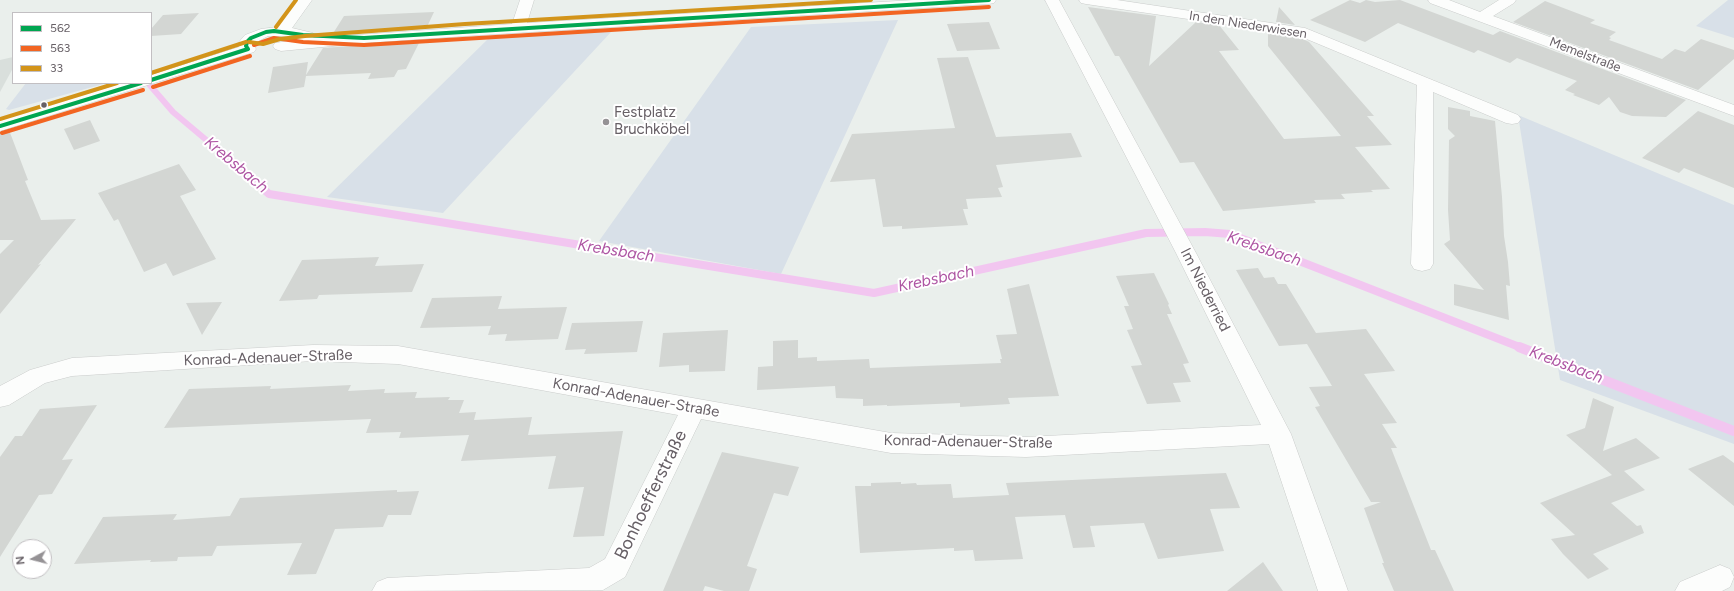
<!DOCTYPE html>
<meta charset="utf-8">
<style>
body{margin:0}
#map{position:relative;width:1734px;height:591px;overflow:hidden;background:#eaefec;font-family:Figtree,sans-serif}
canvas{display:block}
.legend{position:absolute;left:12px;top:12px;width:140px;height:72px;box-sizing:border-box;background:#fff;border:1px solid #c2bfc2;margin:0;padding:5px 7px;list-style:none;font-size:12px;color:#676066}
.legend li{display:flex;align-items:center;gap:8px;height:20px}
.legend b{width:20px;border:1px solid #c2bfc2}
.north{position:absolute;left:12px;top:539px;width:40px;height:40px;box-sizing:border-box;background:#fff;border:1px solid #c2bfc2;border-radius:50%;rotate:263deg;font-size:11px;font-weight:700;line-height:16px;text-align:center;color:#676066}
.north::after{content:'';display:block;margin:auto;width:14px;height:18px;background:#959295;clip-path:polygon(50% 0,100% 100%,50% 72%,0 100%)}
</style>
<div id="map">
<canvas width="1734" height="591"></canvas>
<ul class="legend">
<li><b style="height:5px;background:#00a651"></b>562</li>
<li><b style="height:5px;background:#f26522"></b>563</li>
<li><b style="height:5px;background:#d3941a"></b>33</li>
</ul>
<div class="north">N</div>
</div>
<script>
const context = document.querySelector('canvas').getContext('2d');
context.lineJoin = 'round';
function fillPath(path, color) { context.fillStyle = color; context.fill(path, 'evenodd'); }
const toPath = rows => new Path2D(rows.map(r => 'M' + r).join(''));
function strokePath(path, color, width, dash) { context.strokeStyle = color; context.lineWidth = width; context.lineCap = dash ? 'butt' : 'round'; context.setLineDash(dash || []); context.stroke(path); }
function write(font, color, halo, rows, align = 'center') {
  context.font = font + ' Figtree,sans-serif'; context.lineWidth = 4; context.setLineDash([]); context.textBaseline = 'middle'; context.strokeStyle = halo; context.fillStyle = color; for (const [text, x, y, turn = 0] of rows) {
    context.save(); context.translate(x, y); context.rotate((+turn || 0) * Math.PI / 180); context.textAlign = isNaN(turn) ? turn : align; if (halo) context.strokeText(text, 0, 0); context.fillText(text, 0, 0); context.restore();
  }
}
fillPath(toPath([
 [13,57,13,68,0,92,0,60]
]), '#d9dfdc');
fillPath(toPath([
 [1728,0,1734,0,1734,38,1696,26],
 [898,20,781,274,599,241,751,27],
 [612,31,443,213,327,197,489,38],
 [26,83,107,83,9,110,6,109],
 [1518,115,1734,205,1734,444,1560,380]
]), '#d8e0e8');
strokePath(toPath([
 [148,83,173,112,223,154]
]), '#f2c6f0', 6);
strokePath(toPath([
 [222,153,269,194,874,293,1146,233,1205,232,1230,234,1522,348]
]), '#f2c6f0', 8);
strokePath(toPath([
 [1519,347,1734,431]
]), '#f2c6f0', 10);
fillPath(toPath([
 [1350,0,1360,3,1366,0,1375,2,1400,0,1493,35,1500,31,1686,100,1666,117,1632,116,1620,112,1609,97,1599,105,1573,95,1575,94,1565,90,1577,81,1517,58,1510,63,1478,50,1474,53,1398,23,1365,42,1310,20],
 [1545,1,1595,20,1590,23,1616,32,1609,37,1611,38,1609,40,1662,59,1675,49,1685,52,1701,39,1734,50,1734,59,1698,90,1513,22],
 [1088,7,1156,16,1149,66,1196,22,1219,25,1239,50,1219,51,1284,139,1341,136,1268,46,1268,32,1297,36,1309,42,1374,116,1367,116,1392,145,1355,147,1390,189,1371,190,1373,192,1341,194,1345,199,1314,200,1316,203,1223,211,1194,162,1180,163,1119,56,1115,56],
 [1279,7,1295,25,1276,22],
 [434,12,426,29,332,35,344,16],
 [199,13,181,34,151,36,151,29,163,15],
 [989,22,1000,49,957,51,947,24],
 [420,41,406,69,398,70,394,77,368,79,371,73,306,76,304,87,268,93,273,67,308,62,306,75,323,48],
 [968,57,996,137,1071,133,1082,157,996,165,1003,187,998,188,1002,197,966,199,968,209,963,209,968,225,902,229,902,226,883,227,875,179,830,182,852,134,955,128,937,58],
 [1448,107,1470,111,1470,116,1495,121,1502,197,1504,236,1508,262,1510,286,1506,285,1509,320,1454,305,1454,284,1484,290,1444,244,1450,240,1448,210,1449,140,1455,136,1448,129],
 [1698,111,1734,125,1734,188,1684,168,1679,173,1642,158],
 [90,120,100,141,74,150,64,129],
 [9,130,28,180,25,181,41,220,76,219,38,265,41,264,0,314,0,254,14,240,0,240,0,132],
 [179,164,196,190,180,196,216,259,173,276,166,263,144,272,118,219,114,221,98,193],
 [379,257,375,266,424,264,412,292,319,295,317,299,279,301,302,260],
 [1258,268,1264,278,1274,277,1278,284,1286,284,1316,333,1366,329,1395,371,1364,374,1397,423,1382,424,1397,448,1391,448,1431,550,1435,550,1454,591,1394,591,1382,563,1384,563,1364,508,1381,502,1371,502,1315,407,1320,406,1309,387,1332,386,1307,344,1279,346,1236,270],
 [1154,273,1169,304,1168,305,1172,314,1167,314,1189,363,1183,364,1191,382,1173,383,1181,402,1147,404,1131,366,1142,365,1127,330,1133,329,1124,306,1129,306,1116,276],
 [1029,284,1059,396,1008,398,1010,404,960,407,960,403,887,406,887,405,863,406,863,399,836,398,835,386,757,390,758,367,773,366,773,341,798,340,798,358,817,357,817,361,869,359,870,368,1001,363,1000,359,1002,359,996,335,1017,334,1007,289],
 [502,296,498,309,567,307,558,339,505,341,507,334,488,335,491,326,420,328,432,298],
 [222,302,202,335,186,303],
 [643,321,637,352,584,354,586,349,565,350,572,323],
 [728,330,725,371,689,372,689,365,659,367,663,333],
 [351,385,348,391,385,389,384,393,417,392,415,398,450,397,448,400,464,400,459,413,476,412,474,420,532,417,528,435,623,431,604,536,573,537,584,487,548,489,556,456,461,461,469,435,399,438,401,432,366,433,371,419,164,428,189,389,271,386,270,389],
 [1593,398,1614,407,1603,451,1636,438,1660,458,1624,471,1645,490,1611,503,1637,526,1641,525,1644,533,1593,554,1609,569,1588,579,1563,554,1551,539,1575,535,1540,503,1612,475,1566,435,1585,428],
 [97,405,62,460,73,459,52,494,39,495,0,557,0,457,15,436,22,436,40,409],
 [722,452,799,467,788,496,774,493,747,566,757,569,749,591,724,591,705,586,703,591,663,591],
 [1723,455,1734,463,1734,506,1688,469],
 [1226,473,1240,508,1210,509,1224,551,1158,559,1144,523,1090,526,1095,547,1073,548,1065,515,1015,517,1023,559,975,561,973,550,954,551,954,548,860,553,855,486,871,486,871,483,901,482,901,484,916,483,917,485,951,484,953,498,1009,495,1006,483],
 [397,490,397,492,419,491,411,515,388,515,383,527,335,529,316,574,287,575,302,543,217,546,212,556,178,557,177,561,150,562,151,560,74,564,103,517,177,514,173,520,230,516,240,498],
 [1263,562,1283,591,1227,591]
]), '#d3d6d3');
const minor = toPath([
 [297,0,312,0,292,28,313,33,315,36,313,38,512,24,520,0,534,0,527,23,914,0,996,0,994,3,989,4,466,36,364,43,281,51,275,49,273,46,275,43,301,39,282,36,268,36,255,43,254,46,256,49,254,52,0,131,0,120,123,83,151,83,151,75,239,47,239,42,245,35,261,29,277,27,297,0],
 [1045,0,1059,0,1196,253,1291,434,1348,591,1318,591,1269,444,1026,457,891,453,701,419,625,577,603,590,372,591,377,582,387,578,589,568,605,559,678,415,398,364,313,361,72,376,45,383,9,405,0,407,0,386,30,370,72,358,313,345,398,346,891,433,1026,437,1261,425,1176,253,1045,0],
 [1079,0,1117,0,1305,28,1518,115,1521,119,1518,123,1512,124,1506,123,1433,92,1433,264,1430,269,1422,271,1414,269,1411,264,1417,85,1297,35,1086,4,1081,3,1079,0],
 [1428,0,1449,0,1480,12,1499,0,1516,0,1514,3,1493,16,1734,105,1734,116,1430,3,1428,0],
 [1720,565,1730,569,1734,577,1730,587,1722,591,1675,591,1680,582,1720,565]
]);
strokePath(minor, '#cacccb', 1);
fillPath(minor, '#fcfdfc');
strokePath(toPath([
 [248,49,246,46,247,42,251,38,266,32,274,31,303,35,364,38,989,0],
 [151,80,248,49],
 [0,126,141,83]
]), '#00a651', 4);
strokePath(toPath([
 [254,45,274,38,303,42,364,45,989,7],
 [153,87,250,56],
 [2,133,143,90]
]), '#f26522', 4);
strokePath(toPath([
 [276,27,296,0],
 [249,42,263,44,280,39,305,36,465,24,871,0],
 [151,73,246,42],
 [0,119,117,83]
]), '#d3941a', 4);
for (const [x, y, r, color] of [
 [44,105,3.5,"#676066"],
 [606,122,4,"#959295"]
]) { const dot = new Path2D(); dot.arc(x, y, r, 0, 2 * Math.PI); context.fillStyle = color; context.fill(dot); strokePath(dot, '#fff', 1.5); }
write('13px', '#676066', '#fff', [
 ["In den Niederwiesen",1248,25,9],
 ["Memelstraße",1585,55,21]
]);
write('15px', '#676066', '#fff', [
 ["Festplatz",614,113],
 ["Bruchköbel",614,130]
], 'left');
write('15px', '#676066', '#fff', [
 ["Im Niederried",1205,290,63],
 ["Konrad-Adenauer-Straße",268,358,-2],
 ["Konrad-Adenauer-Straße",636,398,10],
 ["Konrad-Adenauer-Straße",968,442,1]
]);
write('italic 16px', '#ae55a3', '#fff', [
 ["Krebsbach",236,165,40],
 ["Krebsbach",1264,249,19],
 ["Krebsbach",616,251,9],
 ["Krebsbach",936,279,-12],
 ["Krebsbach",1566,365,21]
]);
write('18px', '#676066', '#fff', [
 ["Bonhoefferstraße",651,495,-64]
]);
</script>
